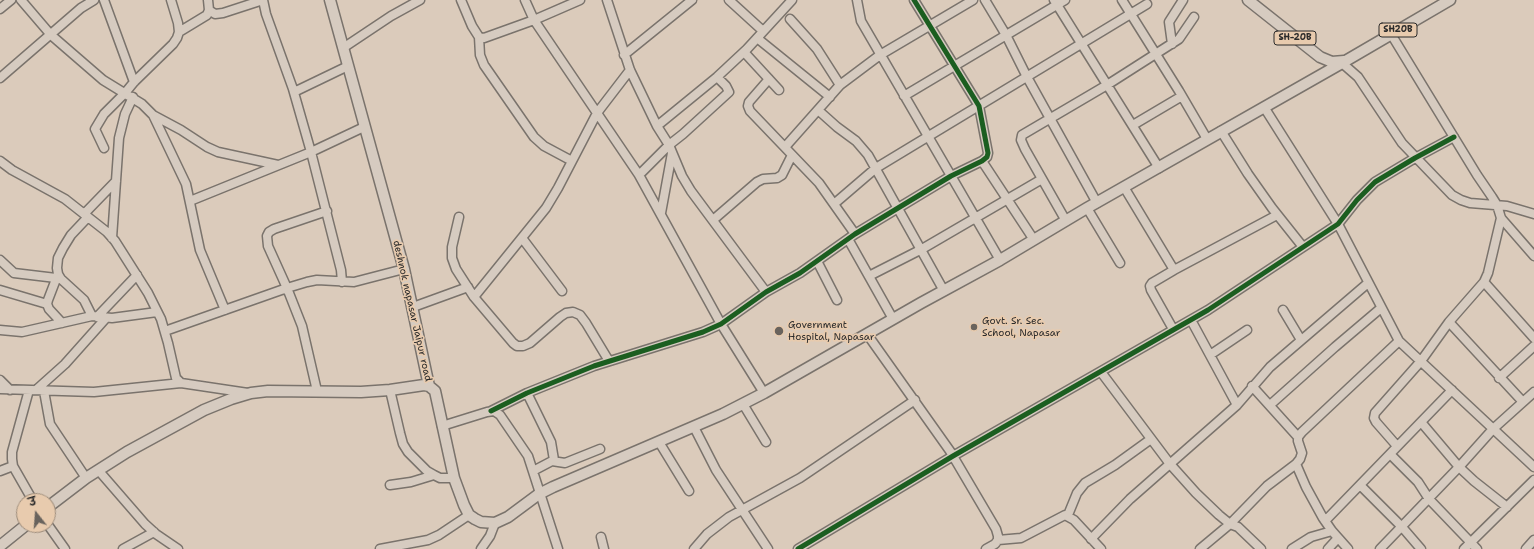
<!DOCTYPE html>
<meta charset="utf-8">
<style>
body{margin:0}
#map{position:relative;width:1534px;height:549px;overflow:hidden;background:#dbcbbb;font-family:"Shantell Sans","Playpen Sans Deva",sans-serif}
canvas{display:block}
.north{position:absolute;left:16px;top:493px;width:40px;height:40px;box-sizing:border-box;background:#e8cbae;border:1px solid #9c8b7a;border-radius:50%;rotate:343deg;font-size:11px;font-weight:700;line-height:16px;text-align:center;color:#2b2b2b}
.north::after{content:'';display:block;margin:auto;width:14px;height:18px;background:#69635d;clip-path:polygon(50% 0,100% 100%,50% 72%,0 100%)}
</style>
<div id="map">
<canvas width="1534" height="549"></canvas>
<div class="north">उ</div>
</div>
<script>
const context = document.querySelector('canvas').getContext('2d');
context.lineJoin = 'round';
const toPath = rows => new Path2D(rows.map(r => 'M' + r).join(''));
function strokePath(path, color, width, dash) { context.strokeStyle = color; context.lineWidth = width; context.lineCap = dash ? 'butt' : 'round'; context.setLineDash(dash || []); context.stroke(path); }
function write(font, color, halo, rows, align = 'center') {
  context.font = font + ' "Shantell Sans",sans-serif'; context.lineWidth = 3.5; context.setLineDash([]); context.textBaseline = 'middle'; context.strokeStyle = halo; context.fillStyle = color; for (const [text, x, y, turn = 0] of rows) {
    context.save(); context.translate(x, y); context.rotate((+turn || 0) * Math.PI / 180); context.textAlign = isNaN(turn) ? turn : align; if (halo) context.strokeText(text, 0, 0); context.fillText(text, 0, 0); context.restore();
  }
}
const minor = toPath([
 [21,0,51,35,103,80,142,104,153,115,186,184,200,250,225,310],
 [104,0,134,82],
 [461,0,472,26,479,37,484,38,534,20,580,0],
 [525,0,534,20,639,175,721,324,764,393],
 [607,0,630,70,657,126,669,145,682,176,691,191,766,292],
 [729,0,763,31],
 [857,0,861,21,1000,260],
 [985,0,1006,35,1027,77,1097,203],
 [1054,0,1159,168],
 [1122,0,1179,91,1207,139],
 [0,9,11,0],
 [209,10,215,14,223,13,263,0,266,14,293,89,311,152,341,270,342,282],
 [790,19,817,49,840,85],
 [179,32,207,15,209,10,208,0],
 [1391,34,1477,175,1492,197,1497,205,1501,218,1534,256],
 [479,37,480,55,484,65,534,137,544,146,572,161],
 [757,38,830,97],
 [1172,44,1169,22,1183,0],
 [343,48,391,16,420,0],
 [744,52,779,90],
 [624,55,692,0],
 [1342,63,1358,77,1402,143,1452,195,1461,200,1470,203,1507,206,1534,214],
 [0,78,81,8,94,0],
 [769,79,749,102,748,106,750,111,819,183,855,234],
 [294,92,348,66],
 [904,96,1065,0],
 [1264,107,1338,224,1399,341,1534,467],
 [818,110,837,127,856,141,868,155,944,291],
 [153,115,181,130,207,147,218,152,278,165],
 [1133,125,1182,96],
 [657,126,717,77,747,49,792,0],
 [1221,131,1248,174,1272,208,1303,247],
 [785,147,840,85,880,55,973,0],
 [104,148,95,129,104,114,125,93,134,82,173,44,177,38,179,32,178,23,171,0],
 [0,161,12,170,65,199,107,232,115,241,148,293,161,319,168,343,176,378,181,383,248,393],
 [982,161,1034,240],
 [639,175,669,145,683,134,729,92,726,86,717,77],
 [1124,187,1174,270],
 [190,201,311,152,364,127],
 [834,204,876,168,1147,4],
 [1087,208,1120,263],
 [661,213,672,153],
 [84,214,116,181],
 [88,217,71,235,63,248,58,258,57,268,58,274,61,279,84,300,92,316],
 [459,217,452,247,452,258,456,269,474,297,513,343,517,346,523,346,530,343,560,317,566,313,573,312,580,315,586,323,609,361],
 [713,220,757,182,763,179,777,178,782,175,792,155],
 [1066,221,1025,149,1021,140,1022,135,1107,85,1179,39,1194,17],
 [112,238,119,138,125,114,133,97],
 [522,238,562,291],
 [848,239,893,319],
 [0,260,14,273,56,278],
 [817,261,837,300],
 [58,274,48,300,47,304,49,309,62,323],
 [869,276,922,249,1042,179],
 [1484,282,1534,338],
 [0,290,47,304],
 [474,297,546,208,558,188,597,113,630,70],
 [413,307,468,287],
 [1283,310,1301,340],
 [97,317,137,275],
 [1191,320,1237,405],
 [1449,322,1523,402],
 [1173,329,1151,290,1150,286,1152,283,1174,270,1277,215],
 [0,330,22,332,92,316,112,318,157,312],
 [165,331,287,288,307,282,317,280,354,282,404,269],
 [867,334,950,451,996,529,998,536,998,540,995,544,986,549],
 [1210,355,1247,330],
 [1101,372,1170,464,1196,493,1219,515,1230,524,1238,527,1261,549],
 [1499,378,1534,346],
 [0,380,10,390],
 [1252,386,1298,437],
 [0,389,94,392,181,383],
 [29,390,12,452,12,459,13,466,33,501],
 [36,390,65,364,106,318],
 [390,390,400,433,403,444,408,452,427,471,434,475,440,478,454,478],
 [44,391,50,424,86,478],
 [317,391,302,326,287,288,268,246,267,236,269,232,274,229,327,211],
 [527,393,551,442,554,460],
 [743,404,766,442],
 [1270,405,1335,347,1381,308],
 [491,411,527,393,594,366,703,332,721,324,766,292,800,273,855,234,951,176,982,161,987,157,988,153,979,106,914,0],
 [1421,422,1459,467,1474,481,1507,507],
 [442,426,487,412,494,411,500,415,528,456,558,549],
 [694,427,716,470,768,549],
 [659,442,689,491],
 [1397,446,1376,422,1374,418,1375,413,1421,361,1449,322,1484,282,1488,273,1501,218],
 [1390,454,1418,482,1429,499,1477,549],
 [1296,464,1306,487,1323,518,1332,531,1348,549],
 [0,471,13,466],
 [99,471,145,524,156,534,178,549],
 [533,471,552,461,565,463,600,449],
 [390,485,411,482,434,475],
 [1360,485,1402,527,1421,549],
 [1068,515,1077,493,1085,483,1115,465,1151,439],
 [1325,521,1452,390],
 [48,525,65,549],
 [601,537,604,549],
 [1091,539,1130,499,1237,405,1270,367,1368,283],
 [998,540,1021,538,1065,515,1074,520,1101,549],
 [123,549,154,532],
 [380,549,428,540,439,535,469,515],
 [481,549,490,536,495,523],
 [694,549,707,534,729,517,800,478,915,400],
 [798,549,953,456,1208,310,1338,224,1357,200,1375,182,1415,158,1454,137],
 [1200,549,1230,524,1267,486,1296,464,1300,459,1302,453,1298,441,1298,437,1302,432,1399,341],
 [1292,549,1311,537,1332,531],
 [1328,549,1338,538],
 [1380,549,1459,467,1493,429,1534,392],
 [1464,549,1534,480],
 [1526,549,1534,540]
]);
const major = toPath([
 [330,0,404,269,429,386],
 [1248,0,1320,57,1332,62,1344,61],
 [429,386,435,391,454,478,464,505,469,515,475,519,481,522,495,523,508,517,539,494,553,487,723,414,764,393,921,303,1000,260,1087,208,1342,63,1450,0],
 [48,507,86,478,127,452,204,410,231,399,251,393,268,391,361,392,390,390,424,385,429,386],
 [0,546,26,525]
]);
strokePath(minor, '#7a736c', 11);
strokePath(major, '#7a736c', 13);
strokePath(minor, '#d6cbc0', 8);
strokePath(major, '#d6cbc0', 10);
strokePath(toPath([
 [491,411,527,393,594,366,703,332,721,324,766,292,800,273,855,234,951,176,982,161,987,157,988,153,979,106,914,0],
 [798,549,953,456,1208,310,1338,224,1357,200,1375,182,1415,158,1454,137]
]), '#1b5e20', 5);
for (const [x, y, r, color] of [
 [974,327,4,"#69635d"],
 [779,331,5,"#69635d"]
]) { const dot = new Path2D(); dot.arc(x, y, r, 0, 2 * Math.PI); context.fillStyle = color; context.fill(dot); strokePath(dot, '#e8cbae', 1.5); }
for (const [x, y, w] of [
 [1398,30,38],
 [1295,38,42]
]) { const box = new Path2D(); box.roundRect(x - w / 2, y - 7, w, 14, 3); context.fillStyle = '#e8cbae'; context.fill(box); strokePath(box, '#2b2b2b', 1); }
write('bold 9px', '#2b2b2b', null, [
 ["SH20B",1398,30],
 ["SH-20B",1295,38]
]);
write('10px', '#2b2b2b', '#e8cbae', [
 ["deshnok napasar Jaipur road",412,311,77]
]);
write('10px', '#2b2b2b', '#e8cbae', [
 ["Govt. Sr. Sec.",982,321],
 ["School, Napasar",982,333],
 ["Government",788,325],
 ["Hospital, Napasar",788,337]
], 'left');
</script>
